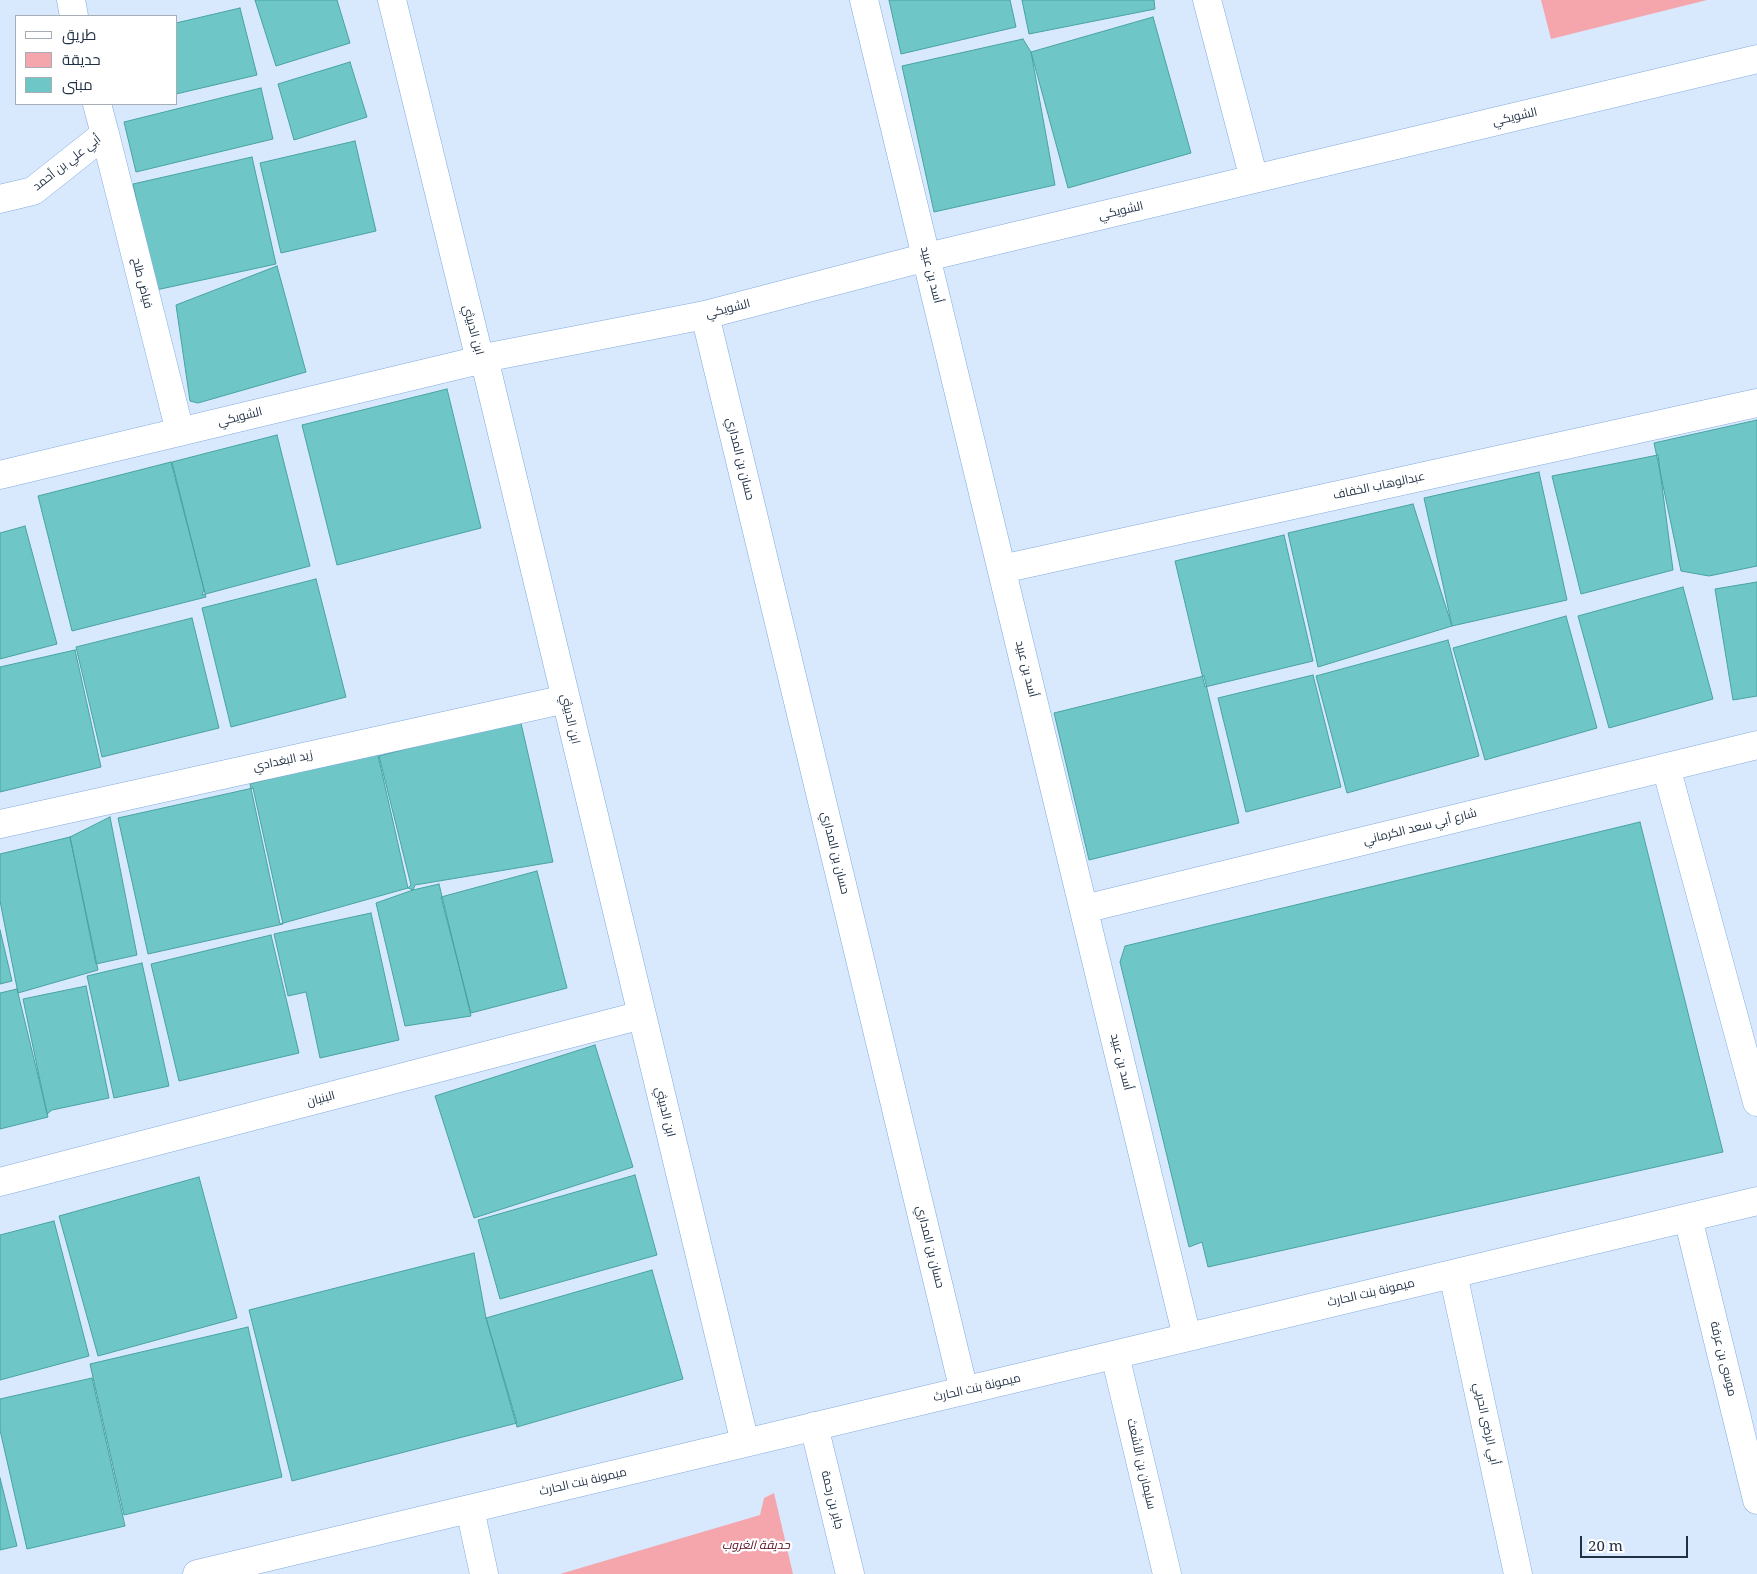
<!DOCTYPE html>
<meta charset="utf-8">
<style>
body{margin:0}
#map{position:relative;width:1757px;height:1574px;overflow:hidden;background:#d8e9fe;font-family:"Noto Serif",Cairo,serif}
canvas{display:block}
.legend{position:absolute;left:15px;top:15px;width:162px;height:90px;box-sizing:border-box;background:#fff;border:1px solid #a6adb5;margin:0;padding:6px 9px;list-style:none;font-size:15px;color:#203145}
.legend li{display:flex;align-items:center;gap:10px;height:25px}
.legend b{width:25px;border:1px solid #a6adb5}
.scale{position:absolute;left:1580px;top:1536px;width:108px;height:22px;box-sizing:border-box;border:2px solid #203145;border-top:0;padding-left:6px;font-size:15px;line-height:18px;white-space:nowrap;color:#203145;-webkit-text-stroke:4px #fff;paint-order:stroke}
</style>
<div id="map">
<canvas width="1757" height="1574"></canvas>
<ul class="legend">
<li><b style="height:6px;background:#fff"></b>طريق</li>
<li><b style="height:14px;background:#f4a6ac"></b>حديقة</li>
<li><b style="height:14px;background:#6ec7c6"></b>مبنى</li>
</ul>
<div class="scale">20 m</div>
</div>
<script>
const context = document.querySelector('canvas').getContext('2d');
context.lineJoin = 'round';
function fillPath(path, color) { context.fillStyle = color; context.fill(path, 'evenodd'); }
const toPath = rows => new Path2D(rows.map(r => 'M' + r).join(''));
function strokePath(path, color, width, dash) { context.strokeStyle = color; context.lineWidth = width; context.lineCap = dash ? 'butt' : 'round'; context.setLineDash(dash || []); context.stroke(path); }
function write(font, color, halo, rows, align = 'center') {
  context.font = font + ' "Noto Serif",Cairo,serif'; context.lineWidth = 4.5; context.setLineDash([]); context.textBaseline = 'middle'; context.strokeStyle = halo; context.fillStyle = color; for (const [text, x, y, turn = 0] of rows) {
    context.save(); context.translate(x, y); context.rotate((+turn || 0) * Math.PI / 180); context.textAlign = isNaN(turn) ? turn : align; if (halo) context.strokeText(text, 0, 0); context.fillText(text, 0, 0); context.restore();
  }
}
fillPath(toPath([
 [1541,0,1707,0,1551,39],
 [774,1493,793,1574,560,1574,760,1515,764,1498]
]), '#f4a6ac');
const building = toPath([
 [255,0,337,0,350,43,276,66,255,0],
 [889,0,1010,0,1016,27,901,54,889,0],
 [1022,0,1154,0,1155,9,1029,34,1022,0],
 [240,8,257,75,176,94,176,23,240,8],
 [1153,17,1191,153,1068,188,1031,52,1153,17],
 [1023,39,1031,52,1055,185,934,212,902,66,1023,39],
 [350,62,367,117,294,140,278,84,350,62],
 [261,88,273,139,136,172,124,122,261,88],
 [355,141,376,231,281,253,260,163,355,141],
 [252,157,276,264,156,290,133,184,252,157],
 [277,266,306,372,198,403,190,401,176,305,277,266],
 [447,389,481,528,337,565,302,425,447,389],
 [1757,420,1757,566,1709,576,1681,571,1654,443,1757,420],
 [277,435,310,566,202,595,204,590,172,462,277,435],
 [1658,455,1673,570,1581,594,1552,476,1658,455],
 [171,462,206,597,72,631,38,496,171,462],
 [1539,472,1567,600,1452,626,1424,498,1539,472],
 [1413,504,1452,626,1318,667,1288,533,1413,504],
 [25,526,57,644,0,659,0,533,25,526],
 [1284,535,1313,661,1205,687,1175,561,1284,535],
 [316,579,346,697,231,727,202,608,316,579],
 [1757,582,1757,696,1733,700,1715,589,1757,582],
 [1683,587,1713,699,1609,728,1578,616,1683,587],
 [1566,616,1597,728,1485,760,1453,648,1566,616],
 [192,618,219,728,102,757,76,647,192,618],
 [1448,640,1479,756,1347,793,1316,676,1448,640],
 [75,650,101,767,0,792,0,667,75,650],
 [1313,675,1341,787,1246,812,1218,698,1313,675],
 [1204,676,1239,823,1089,860,1054,713,1204,676],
 [520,719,553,862,415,885,413,890,408,888,411,885,379,756,520,719],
 [377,751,408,888,280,924,250,784,377,751],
 [253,788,283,924,148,954,118,818,253,788],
 [110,817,137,955,96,964,70,837,110,817],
 [1640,822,1723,1152,1208,1267,1202,1242,1189,1247,1120,962,1125,946,1640,822],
 [70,837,98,970,18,993,0,901,0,854,70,837],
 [537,871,567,988,471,1013,441,897,537,871],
 [439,884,471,1016,405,1026,376,903,413,890,439,884],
 [371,913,399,1040,320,1058,306,992,288,996,274,934,371,913],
 [0,930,12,981,0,984,0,930],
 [271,935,299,1053,179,1081,151,964,271,935],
 [142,963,169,1086,114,1098,87,976,142,963],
 [86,986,109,1098,52,1110,47,1114,23,999,86,986],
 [17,989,48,1117,0,1129,0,993,17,989],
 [595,1045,633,1167,474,1218,435,1096,595,1045],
 [635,1175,657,1255,500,1299,478,1220,635,1175],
 [199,1177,237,1318,98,1356,59,1216,199,1177],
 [54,1221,89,1356,0,1380,0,1235,54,1221],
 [474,1253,486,1318,517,1423,292,1481,249,1310,474,1253],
 [652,1270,683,1379,517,1427,486,1318,652,1270],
 [248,1327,282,1477,124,1515,90,1364,248,1327],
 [92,1378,125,1526,27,1549,0,1430,0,1399,92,1378],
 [0,1478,17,1546,0,1550,0,1478]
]);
fillPath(building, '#6ec7c6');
strokePath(building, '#48a2a1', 1);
const minor = toPath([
 [71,0,74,16],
 [392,0,480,360,484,358,745,1443],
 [864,0,1187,1337],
 [1207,0,1254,179],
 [105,134,180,432],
 [0,199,33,191,105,134,97,104],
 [705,315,964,1391],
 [484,358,705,315,927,257,1757,59],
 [0,475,480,360],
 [1002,569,1757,403],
 [1666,767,1757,1102],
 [0,824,566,699],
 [1084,909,1757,745],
 [0,1182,642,1015],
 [1688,1218,1757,1500],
 [1453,1274,1518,1574],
 [1115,1355,1167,1574],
 [814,1426,850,1574],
 [470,1509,484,1574],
 [197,1574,1757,1201]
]);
strokePath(minor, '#82abde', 29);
strokePath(minor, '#fff', 28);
write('12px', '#203145', '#fff', [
 ["الشويكي",1515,117,-13],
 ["أبي علي بن أحمد",67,163,-38],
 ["الشويكي",1121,211,-13],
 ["أسد بن عبيد",931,275,76],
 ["فياض طلح",142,283,76],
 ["الشويكي",728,309,-14],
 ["ابن الدبيثي",473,330,75],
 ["الشويكي",240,417,-14],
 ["حسان بن المداري",740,459,76],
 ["عبدالوهاب الخفاف",1379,486,-12],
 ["أسد بن عبيد",1026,669,76],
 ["ابن الدبيثي",570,719,77],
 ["زيد البغدادي",283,761,-12],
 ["شارع أبي سعد الكرماني",1420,827,-14],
 ["حسان بن المداري",835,853,76],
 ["أسد بن عبيد",1121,1062,76],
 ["البنيان",321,1099,-15],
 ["ابن الدبيثي",665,1112,76],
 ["حسان بن المداري",930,1247,76],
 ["ميمونة بنت الحارث",1371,1293,-13],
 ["موسى بن عرفة",1723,1359,76],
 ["ميمونة بنت الحارث",977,1388,-13],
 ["أبي الرضى الحربي",1486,1424,78],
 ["سليمان بن الأشعث",1141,1464,77],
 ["ميمونة بنت الحارث",583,1482,-13],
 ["جابر بن رحمة",832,1500,76]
]);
write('italic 12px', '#58091d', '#fff', [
 ["حديقة الغروب",756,1546]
]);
</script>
